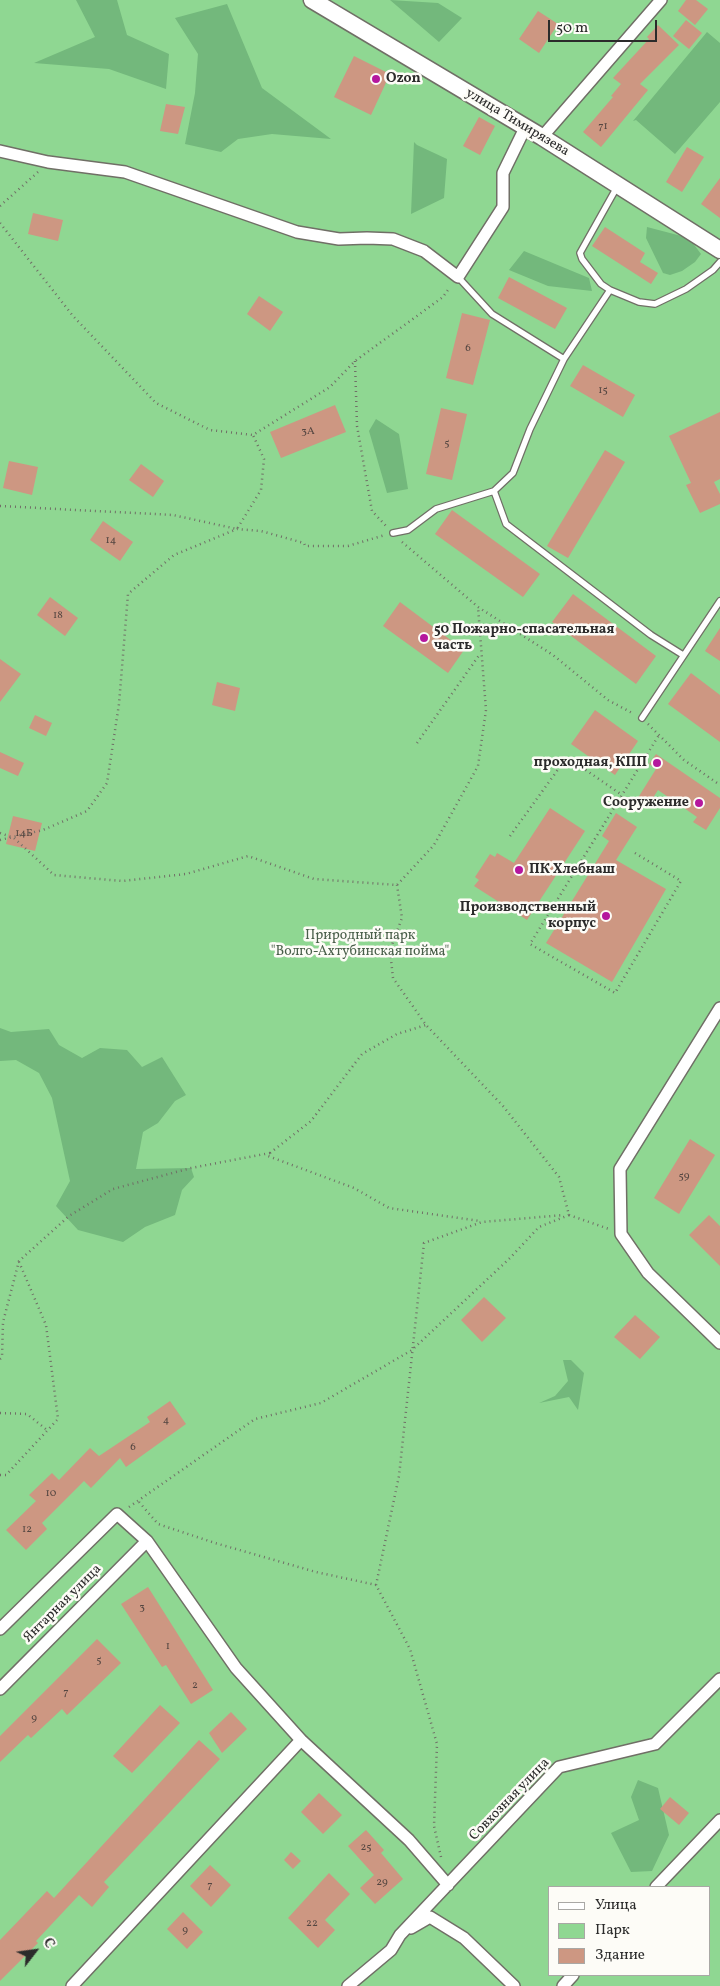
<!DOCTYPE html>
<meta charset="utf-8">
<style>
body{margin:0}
#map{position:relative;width:720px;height:1986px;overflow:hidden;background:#f1ecd4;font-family:Vollkorn,serif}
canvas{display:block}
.legend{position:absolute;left:548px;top:1886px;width:162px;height:90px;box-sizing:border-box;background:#fdfcf7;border:1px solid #a9a8a5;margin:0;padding:6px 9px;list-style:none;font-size:15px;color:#2b2b2b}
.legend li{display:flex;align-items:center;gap:10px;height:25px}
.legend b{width:25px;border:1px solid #a9a8a5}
.north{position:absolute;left:10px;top:1926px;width:50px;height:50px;-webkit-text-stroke:4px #fdfcf7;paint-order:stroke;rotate:60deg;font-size:14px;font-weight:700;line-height:20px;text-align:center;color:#2b2b2b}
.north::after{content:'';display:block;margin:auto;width:18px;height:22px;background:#2b2b2b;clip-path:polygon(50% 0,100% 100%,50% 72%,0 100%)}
.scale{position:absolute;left:548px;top:20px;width:109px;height:22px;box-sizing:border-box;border:2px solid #2b2b2b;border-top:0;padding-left:6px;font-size:15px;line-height:18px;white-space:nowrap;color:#2b2b2b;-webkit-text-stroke:4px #fdfcf7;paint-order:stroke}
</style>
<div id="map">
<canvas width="720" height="1986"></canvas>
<ul class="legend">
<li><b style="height:6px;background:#fff"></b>Улица</li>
<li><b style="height:14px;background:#8fd792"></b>Парк</li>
<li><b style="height:14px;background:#cd9782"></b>Здание</li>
</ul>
<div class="north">С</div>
<div class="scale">50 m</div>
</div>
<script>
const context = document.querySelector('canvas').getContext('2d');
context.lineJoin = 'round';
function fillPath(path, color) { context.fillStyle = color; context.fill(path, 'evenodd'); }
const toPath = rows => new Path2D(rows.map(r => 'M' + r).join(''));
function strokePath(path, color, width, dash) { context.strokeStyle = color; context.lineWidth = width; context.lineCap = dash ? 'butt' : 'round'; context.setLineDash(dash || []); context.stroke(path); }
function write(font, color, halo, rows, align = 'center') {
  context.font = font + ' Vollkorn,serif'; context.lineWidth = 5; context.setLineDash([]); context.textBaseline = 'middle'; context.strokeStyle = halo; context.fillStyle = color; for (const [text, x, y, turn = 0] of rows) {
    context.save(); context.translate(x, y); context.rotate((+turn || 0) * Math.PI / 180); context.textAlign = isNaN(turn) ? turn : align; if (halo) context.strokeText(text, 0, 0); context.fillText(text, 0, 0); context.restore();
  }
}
fillPath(toPath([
 [0,0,720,0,720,1986,0,1986],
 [549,1887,709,1887,709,1975,549,1975]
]), '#8fd792');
fillPath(toPath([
 [76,0,117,0,127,35,169,54,166,89,109,69,34,63,95,37],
 [390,0,438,3,462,18,439,42],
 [227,4,262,88,331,139,272,134,238,139,221,152,185,144,195,93,198,54,175,18],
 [707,32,720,43,720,102,675,154,636,120,633,121],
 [414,142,417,145,447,159,444,198,411,214],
 [647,227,689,238,701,254,695,262,682,271,670,275,663,273,646,238],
 [524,251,589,278,592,291,548,286,509,270],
 [376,419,399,434,408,489,387,493,369,431],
 [0,1028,11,1032,49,1029,59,1045,82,1058,100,1048,127,1050,142,1067,162,1057,186,1095,175,1101,158,1123,143,1132,136,1169,191,1168,194,1177,182,1190,175,1215,145,1227,123,1242,78,1230,56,1206,70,1181,52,1098,39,1073,16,1060,0,1061],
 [563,1360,571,1360,584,1373,578,1410,569,1397,539,1403,555,1396,568,1381],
 [638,1780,658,1788,669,1835,652,1871,631,1872,611,1833,639,1820,631,1797]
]), '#73b87c');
fillPath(toPath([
 [686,0,696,0,708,9,695,25,678,11],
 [538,11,558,24,539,53,519,39],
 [686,20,702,33,689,49,673,36],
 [658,25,679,45,640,84,648,90,601,147,583,132,613,97,611,96,621,84,613,78,649,39,647,37],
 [354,56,390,74,371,115,334,97],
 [166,104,185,107,178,134,160,131],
 [479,117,495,126,480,155,463,146],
 [687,147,704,157,682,192,666,182],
 [720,178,720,218,701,204],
 [33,213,63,220,58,241,28,234],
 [605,227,645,253,640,262,658,273,651,284,592,246],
 [509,277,567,308,555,329,498,298],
 [259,296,283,312,270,331,247,314],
 [462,313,490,320,473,385,446,378],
 [583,365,635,395,623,417,570,386],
 [335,405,346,432,281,458,270,432],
 [441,408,467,414,452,480,426,474],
 [720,412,720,479,714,482,720,494,720,504,700,513,686,485,691,483,669,436],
 [605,450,625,462,568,558,547,546],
 [9,461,38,467,32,495,3,488],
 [141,464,164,481,153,497,129,480],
 [452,510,540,574,523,597,435,534],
 [103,521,133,542,120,561,90,540],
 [573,594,656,656,636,684,552,622],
 [50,597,78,618,65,636,37,615],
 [400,602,464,650,448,673,383,626],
 [720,628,720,661,705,651],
 [0,659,21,674,0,702],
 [691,673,720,695,720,742,668,704],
 [217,682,240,688,235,711,212,705],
 [595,710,638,741,615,775,571,744],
 [35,715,52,723,46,736,29,728],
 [0,752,24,763,18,776,0,768],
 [656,754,720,798,720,808,706,830,693,822,697,817,658,790,647,807,636,801,656,769,649,764],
 [550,808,585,831,527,920,474,886,479,880,475,877,490,854,495,857,497,853,514,863],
 [616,813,637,827,616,860,666,889,612,982,546,943,609,841,602,836],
 [13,816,42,823,35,851,6,844],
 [690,1139,715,1155,679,1214,654,1198],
 [709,1215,720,1226,720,1266,689,1235],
 [484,1297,506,1318,482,1342,461,1320],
 [635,1315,660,1337,640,1359,614,1337],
 [170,1401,186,1424,126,1467,120,1458,91,1488,84,1481,42,1523,47,1529,26,1550,6,1530,36,1501,29,1495,52,1473,59,1480,90,1448,99,1456,150,1422,147,1417],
 [148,1587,213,1690,191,1704,166,1665,162,1667,121,1604],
 [97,1639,121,1663,67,1715,62,1709,31,1738,28,1735,0,1762,0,1736],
 [160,1705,180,1723,132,1773,113,1756],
 [231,1712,247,1729,222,1753,209,1733],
 [199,1740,220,1759,104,1882,109,1887,92,1907,79,1895,36,1941,38,1943,0,1981,0,1940,47,1891,54,1898],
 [319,1793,342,1815,323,1834,301,1812],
 [670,1797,689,1813,679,1825,660,1809],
 [366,1830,384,1850,381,1853,403,1879,375,1904,360,1888,374,1875,348,1846],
 [291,1852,301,1861,293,1869,284,1860],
 [210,1865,231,1885,211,1907,190,1886],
 [329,1873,350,1894,325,1920,335,1930,318,1948,288,1918],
 [183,1912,203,1932,187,1949,167,1929]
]), '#cd9782');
const lane = toPath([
 [458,277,492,314,564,359],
 [610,290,639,302,655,304,686,289,713,270,720,262],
 [494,491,506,524,651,635,683,655],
 [393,533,408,530,436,509,494,491,513,473,530,429,564,359,610,290,601,284,582,259,580,253,617,187],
 [642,718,720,601]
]);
const street = toPath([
 [542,137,661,0],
 [0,151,48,162,125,172,297,232,339,239,367,238,393,239,424,251,458,277,503,207,503,173,525,128],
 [720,1008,620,1169,621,1234,648,1273,720,1343],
 [0,1629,117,1514,147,1541,236,1668,301,1740,409,1840,448,1885],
 [0,1689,147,1541],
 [656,1887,720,1820],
 [411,1928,430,1917,464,1938,514,1986],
 [72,1986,301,1740],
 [348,1986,391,1950,400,1935,559,1767,655,1744,720,1679],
 [563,1986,573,1975]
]);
const secondary = toPath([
 [312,0,542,137,720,250]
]);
strokePath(lane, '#706f66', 8);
strokePath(street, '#706f66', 14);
strokePath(secondary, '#706f66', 19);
strokePath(toPath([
 [0,206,38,172],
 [0,223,73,316,156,403,210,430,253,435],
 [355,361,357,426,372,511,387,527],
 [0,506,173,515,237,529,261,490,264,459,253,435,330,387,355,361,443,297,450,287],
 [402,542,478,607,553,655,608,700,634,714],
 [648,724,684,760,720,785],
 [417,743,480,654],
 [0,833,14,838,54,875,122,881,186,874,248,856,314,879,397,885,434,845,478,766,486,710,478,607],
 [510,836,567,757,622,795],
 [0,840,43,830,87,811,107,783,119,704,128,594,174,555,237,529,261,531,304,543,305,546,348,546,385,535],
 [635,853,681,881,615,993,530,944,659,735],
 [270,1153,311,1121,362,1054,397,1034,426,1025],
 [569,1215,609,1229],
 [0,1359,2,1357,3,1322,19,1261,69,1216,113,1189,191,1168,270,1153,268,1156,354,1188,389,1208,480,1221],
 [0,1413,27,1414,47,1430],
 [0,1475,6,1475,58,1419,46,1325,19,1262],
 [139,1502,158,1524,215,1543,316,1572,376,1585],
 [129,1507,255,1419,321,1403,412,1350,510,1258,539,1227,569,1215,559,1177,503,1106,426,1025,393,978,390,950,402,918,397,885],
 [441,1857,434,1826,437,1744,410,1649,376,1585,399,1476,424,1243,482,1222,564,1215]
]), '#706f66', 2.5, [1, 4]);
strokePath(lane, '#fff', 5.5);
strokePath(street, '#fff', 11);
strokePath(secondary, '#fff', 16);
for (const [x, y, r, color] of [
 [376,79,5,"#b5179e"],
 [424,638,5,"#b5179e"],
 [657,763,5,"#b5179e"],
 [699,803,5,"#b5179e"],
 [519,870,5,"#b5179e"],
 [606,916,5,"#b5179e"]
]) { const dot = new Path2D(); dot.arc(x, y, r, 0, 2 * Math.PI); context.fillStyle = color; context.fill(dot); strokePath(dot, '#fdfcf7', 2); }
write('11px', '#544641', null, [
 ["71",603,127],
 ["6",468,349],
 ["15",603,391],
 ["3А",308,432],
 ["5",447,444],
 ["14",111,541],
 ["18",58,616],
 ["14Б",24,834],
 ["59",684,1177],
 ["4",166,1421],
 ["6",133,1448],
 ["10",51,1494],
 ["12",27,1530],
 ["3",142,1608],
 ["1",168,1647],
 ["5",99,1661],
 ["2",195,1686],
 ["7",66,1693],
 ["9",34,1719],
 ["25",366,1848],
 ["29",382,1883],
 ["7",210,1886],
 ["22",312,1924],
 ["9",185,1931]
]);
write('bold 14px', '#2b2b2b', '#fdfcf7', [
 ["Ozon",386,79],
 ["50 Пожарно-спасательная",434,630],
 ["часть",434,646],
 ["проходная, КПП",647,763,"right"],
 ["Сооружение",689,803,"right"],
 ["ПК Хлебнаш",529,870],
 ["Производственный",596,908,"right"],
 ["корпус",596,924,"right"]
], 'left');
write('14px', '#2b2b2b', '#fdfcf7', [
 ["улица Тимирязева",517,123,31],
 ["Янтарная улица",63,1604,-45],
 ["Совхозная улица",510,1800,-46]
]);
write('14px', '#495f4a', '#fdfcf7', [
 ["Природный парк",360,936],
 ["\"Волго-Ахтубинская пойма\"",360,952]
]);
</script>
